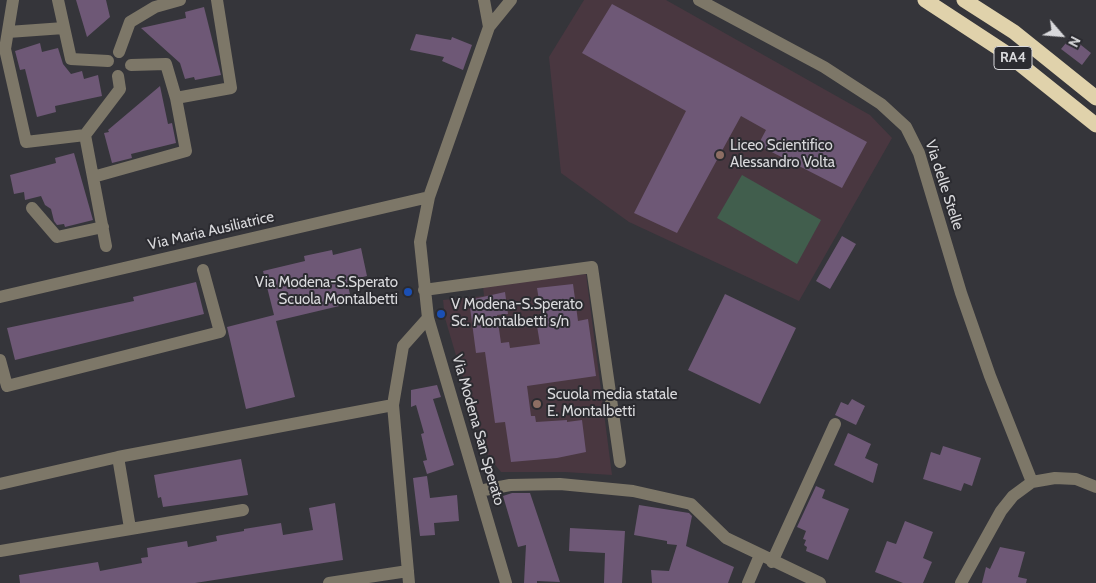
<!DOCTYPE html>
<style>
body{margin:0}
#map{position:relative;width:1096px;height:583px;overflow:hidden;background:#35353a;font-family:Cabin,sans-serif}
canvas{display:block}
.north{position:absolute;left:1036px;top:10px;width:50px;height:50px;-webkit-text-stroke:4px #2b2b30;paint-order:stroke;rotate:117deg;font-size:14px;font-weight:700;line-height:20px;text-align:center;color:#d9d9dc}
.north::after{content:'';display:block;margin:auto;width:18px;height:22px;background:#d9d9dc;clip-path:polygon(50% 0,100% 100%,50% 72%,0 100%)}
</style>
<div id="map">
<canvas width="1096" height="583"></canvas>
<div class="north">N</div>
</div>
<script>
const context = document.querySelector('canvas').getContext('2d');
context.lineJoin = 'round';
function fillPath(path, color) { context.fillStyle = color; context.fill(path, 'evenodd'); }
const toPath = rows => new Path2D(rows.map(r => 'M' + r).join(''));
function strokePath(path, color, width, dash) { context.strokeStyle = color; context.lineWidth = width; context.lineCap = dash ? 'butt' : 'round'; context.setLineDash(dash || []); context.stroke(path); }
function write(font, color, halo, rows, align = 'center') {
  context.font = font + ' Cabin,sans-serif'; context.lineWidth = 4; context.setLineDash([]); context.textBaseline = 'middle'; context.strokeStyle = halo; context.fillStyle = color; for (const [text, x, y, turn = 0] of rows) {
    context.save(); context.translate(x, y); context.rotate((+turn || 0) * Math.PI / 180); context.textAlign = isNaN(turn) ? turn : align; if (halo) context.strokeText(text, 0, 0); context.fillText(text, 0, 0); context.restore();
  }
}
fillPath(toPath([
 [584,0,666,0,870,115,892,138,799,301,629,222,561,173,549,57],
 [586,274,612,475,565,472,501,472,488,456,455,352,445,318,443,300,484,296,483,286]
]), '#493740');
fillPath(toPath([
 [742,175,821,220,797,264,717,218]
]), '#415e4d');
fillPath(toPath([
 [76,0,106,0,110,17,87,37],
 [612,4,867,142,842,188,758,145,766,130,741,116,677,233,634,213,686,111,582,53],
 [204,7,221,75,195,80,194,77,185,79,180,63,141,28,186,18,185,12],
 [416,34,451,40,452,37,472,45,463,70,442,61,444,57,410,50],
 [1071,37,1091,53,1082,65,1061,49],
 [40,43,42,52,58,48,63,64,71,74,82,71,84,79,98,75,102,96,55,106,56,112,37,117,25,69,20,70,15,51],
 [160,86,168,124,172,123,176,143,131,154,132,158,112,163,104,133,109,132,108,130],
 [74,153,93,220,65,227,64,224,57,225,54,221,51,209,45,205,41,196,25,200,24,192,14,194,10,175,56,163,55,158],
 [842,236,856,244,830,289,816,281],
 [361,248,367,276,347,281,352,303,276,321,295,397,246,409,227,327,274,315,263,271,305,261,304,256,332,250,333,255],
 [196,282,204,314,15,360,7,328,134,301,133,297],
 [573,284,578,321,588,319,596,376,527,386,531,416,535,416,536,422,567,420,567,422,582,420,586,452,557,458,511,462,505,422,495,423,485,352,476,353,469,300,505,292,508,314,497,315,501,343,509,342,510,348,540,344,537,326,543,325,537,288],
 [725,294,796,328,760,404,688,370],
 [437,385,441,397,433,399,454,465,427,474,423,461,427,460,421,434,424,433,416,405,411,407,411,390],
 [852,399,865,406,856,425,835,415,841,402,848,405],
 [848,433,871,444,865,458,878,464,873,483,834,465],
 [943,446,981,458,972,486,964,483,961,491,923,479,931,452,940,455],
 [241,459,248,495,163,507,161,497,158,498,154,475],
 [427,476,430,498,457,495,459,521,434,523,435,535,420,536,413,478],
 [816,486,825,490,822,498,849,509,828,560,806,551,807,547,804,545,806,540,803,539,806,531,797,527],
 [512,493,530,493,560,582,537,581,537,583,524,583,526,545,518,547,503,496],
 [335,503,343,560,195,583,20,583,19,575,98,562,100,571,142,563,141,558,148,557,147,548,187,541,188,547,217,541,216,536,244,531,244,529,281,523,283,535,313,530,309,508],
 [639,505,689,513,692,516,686,546,734,567,728,583,652,583,651,570,669,571,677,545,667,544,667,541,634,535],
 [905,521,933,532,923,558,932,562,923,583,903,583,875,572,887,541,896,544],
 [570,528,625,531,622,583,604,583,605,553,569,551],
 [1000,547,1025,552,1018,577,1027,579,1026,583,982,583,986,567,990,569]
]), '#6e5876');
strokePath(toPath([
 [13,0,5,49,26,142,85,135,120,89,118,76],
 [58,0,71,59,108,61],
 [484,0,489,27],
 [699,0,824,67,881,104,906,127,919,153,961,293,990,376,1032,482],
 [8,32,64,28],
 [119,52,130,22,155,7,180,0],
 [176,98,231,88,217,0],
 [85,135,106,246],
 [93,177,186,151,176,98,166,64,131,65],
 [32,208,57,237,103,227],
 [424,290,592,267,620,462],
 [0,297,429,197],
 [0,360,7,386,220,332,203,270],
 [118,457,130,528],
 [0,484,118,457,393,405],
 [479,491,510,485,560,484,633,491,691,504,726,538,820,583],
 [0,551,243,510],
 [772,562,835,424],
 [329,583,408,571],
 [409,583,393,405,403,346,428,318],
 [506,583,428,318,420,242,429,197,489,27,511,0],
 [748,583,760,555],
 [961,583,1001,511,1013,496,1032,482,1055,478,1076,479,1096,487]
]), '#7d7768', 12);
strokePath(toPath([
 [925,0,1006,53,1096,125],
 [964,0,1014,32,1096,98]
]), '#e0d2ab', 15);
for (const [x, y, r, color] of [
 [720,155,5,"#8d6e63"],
 [408,292,5,"#1a4fb4"],
 [441,314,5,"#1a4fb4"],
 [537,404,5,"#8d6e63"]
]) { const dot = new Path2D(); dot.arc(x, y, r, 0, 2 * Math.PI); context.fillStyle = color; context.fill(dot); strokePath(dot, '#2b2b30', 2); }
for (const [x, y, w] of [
 [1013,58,38]
]) { const box = new Path2D(); box.roundRect(x - w / 2, y - 11.5, w, 23, 4); context.fillStyle = '#2b2b30'; context.fill(box); strokePath(box, '#d9d9dc', 1); }
write('bold 14px', '#d9d9dc', null, [
 ["RA4",1013,58]
]);
write('15px', '#d9d9dc', '#2b2b30', [
 ["Liceo Scientifico",730,146],
 ["Alessandro Volta",730,163],
 ["Via Modena-S.Sperato",398,283,"right"],
 ["Scuola Montalbetti",398,300,"right"],
 ["V Modena-S.Sperato",451,305],
 ["Sc. Montalbetti s/n",451,322],
 ["Scuola media statale",547,395],
 ["E. Montalbetti",547,412]
], 'left');
write('15px', '#d9d9dc', '#2b2b30', [
 ["Via delle Stelle",944,185,72],
 ["Via Maria Ausiliatrice",211,231,-13],
 ["Via Modena San Sperato",478,430,74]
]);
</script>
